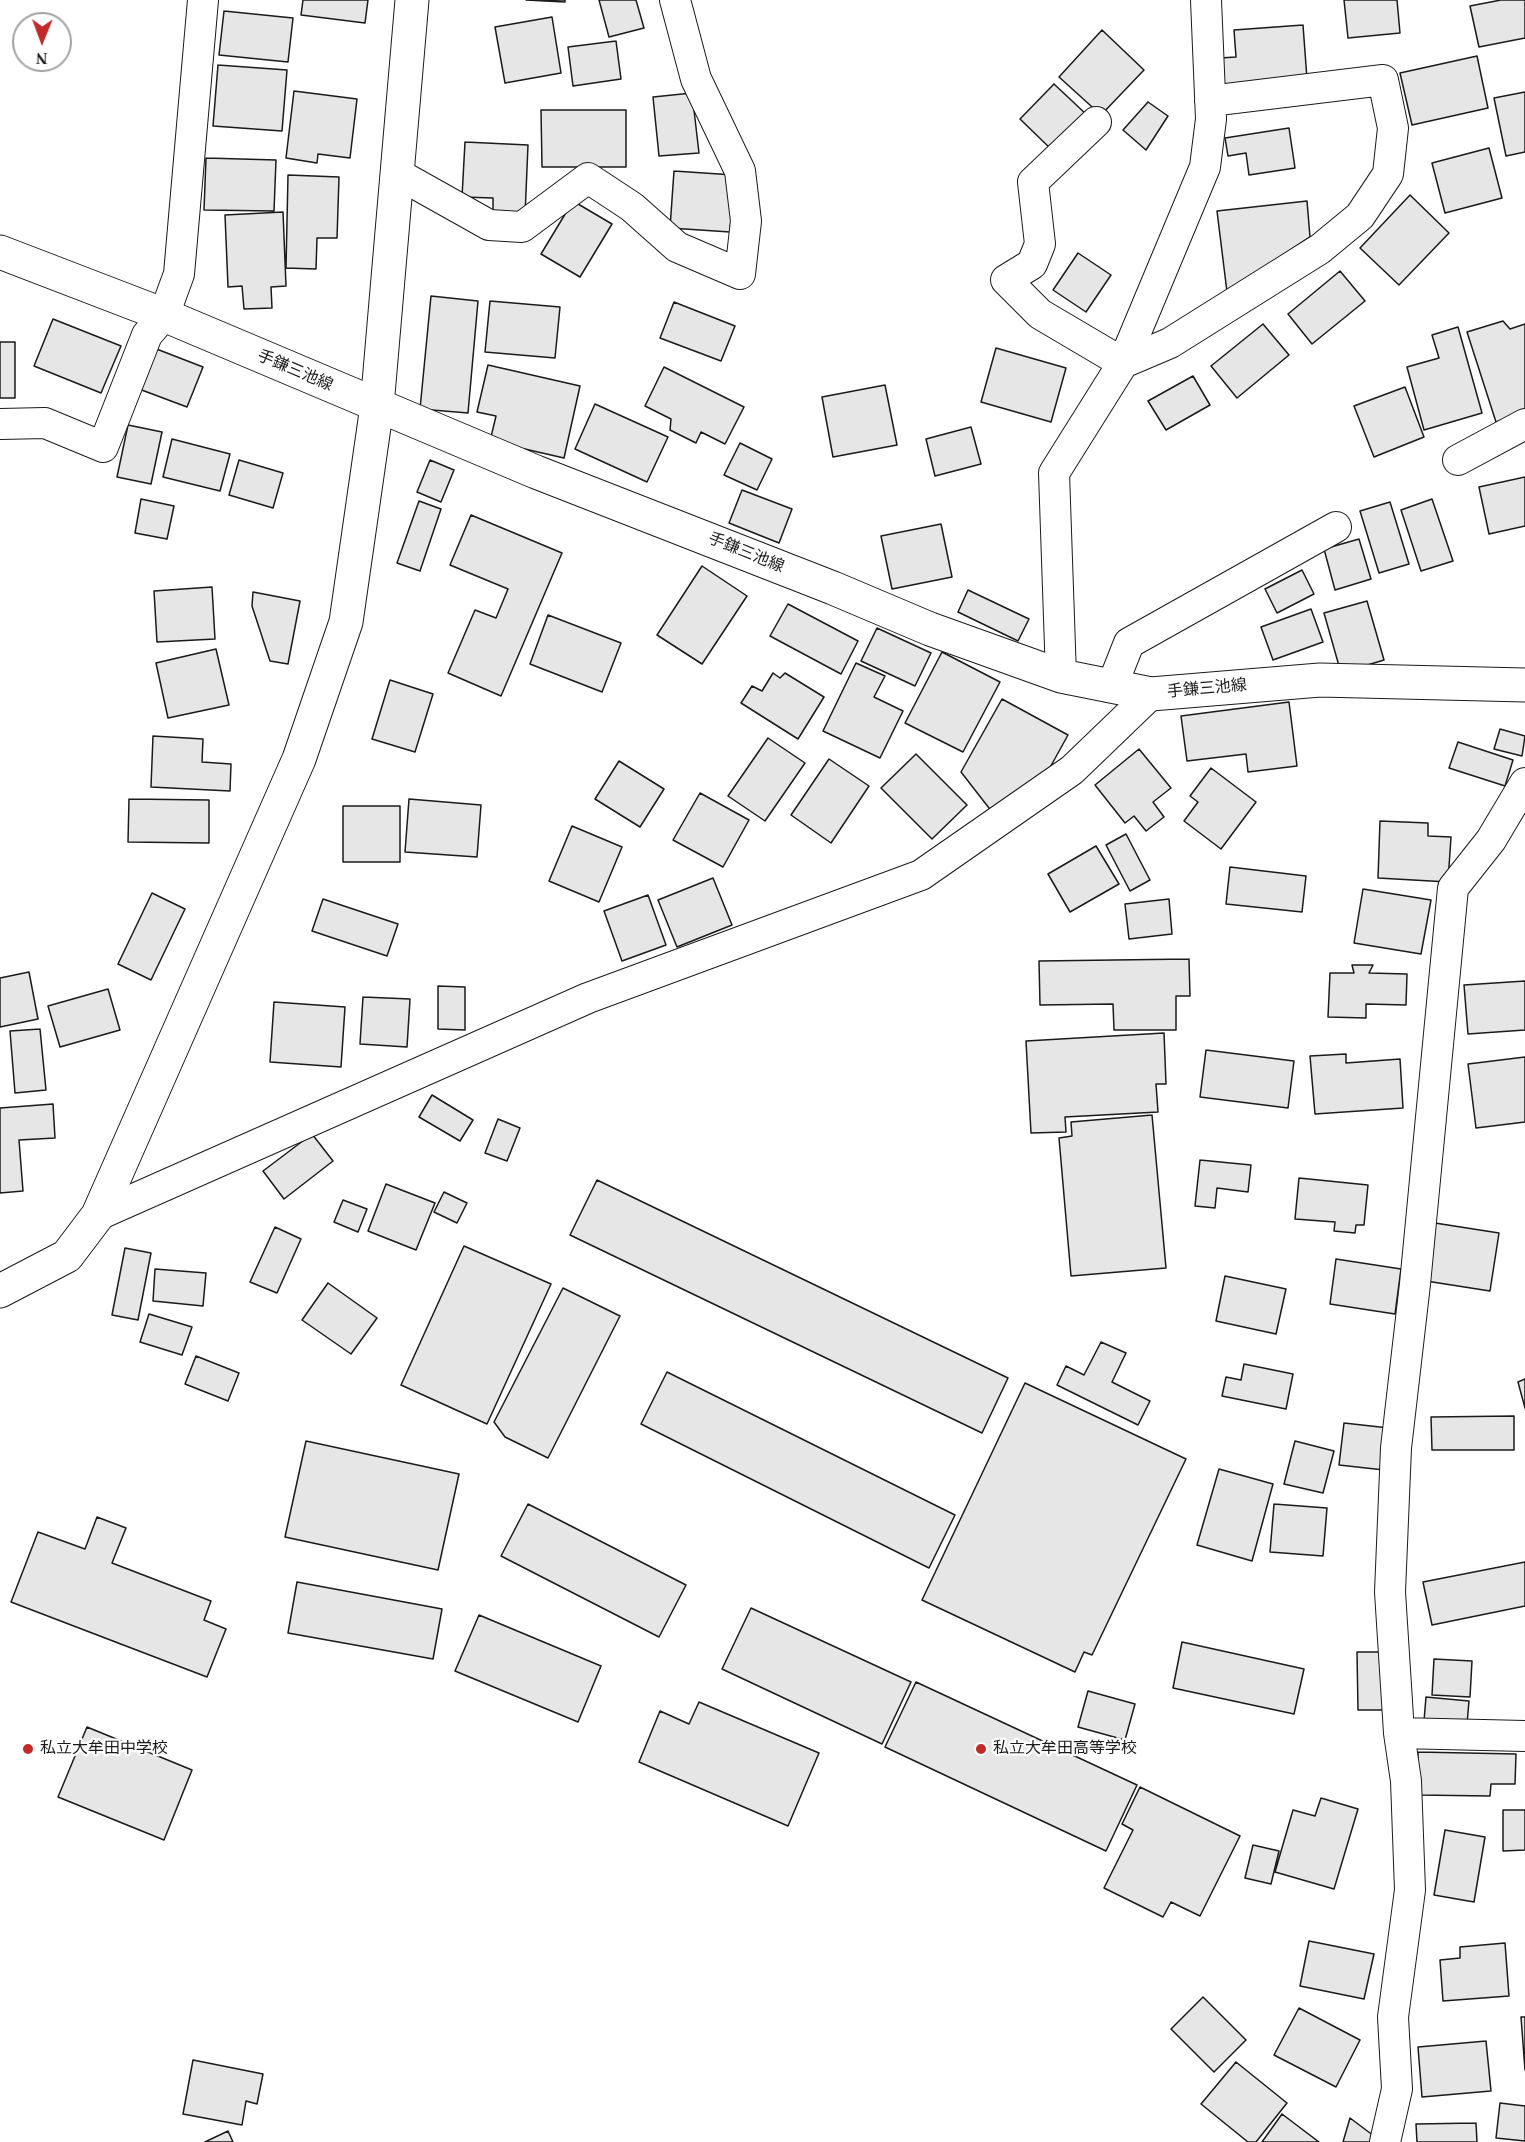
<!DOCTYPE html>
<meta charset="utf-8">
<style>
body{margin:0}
#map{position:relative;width:1525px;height:2142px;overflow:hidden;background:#fff;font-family:"Times New Roman",serif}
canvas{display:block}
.north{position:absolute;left:12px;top:12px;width:60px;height:60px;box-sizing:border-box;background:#fff;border:2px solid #a3a3a3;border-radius:50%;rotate:181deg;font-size:16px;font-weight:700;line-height:24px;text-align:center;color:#1a1a1a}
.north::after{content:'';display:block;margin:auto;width:21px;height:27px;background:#c62828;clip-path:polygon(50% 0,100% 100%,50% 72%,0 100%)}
</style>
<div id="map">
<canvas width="1525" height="2142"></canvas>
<div class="north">N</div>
</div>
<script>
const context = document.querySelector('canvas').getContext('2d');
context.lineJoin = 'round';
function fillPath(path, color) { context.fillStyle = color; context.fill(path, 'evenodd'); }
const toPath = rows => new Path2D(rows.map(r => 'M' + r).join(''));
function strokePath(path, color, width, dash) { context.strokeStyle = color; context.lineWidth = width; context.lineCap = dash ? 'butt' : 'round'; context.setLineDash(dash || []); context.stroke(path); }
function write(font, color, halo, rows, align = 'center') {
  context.font = font + ' "Times New Roman","Noto Sans JP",serif'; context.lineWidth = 4.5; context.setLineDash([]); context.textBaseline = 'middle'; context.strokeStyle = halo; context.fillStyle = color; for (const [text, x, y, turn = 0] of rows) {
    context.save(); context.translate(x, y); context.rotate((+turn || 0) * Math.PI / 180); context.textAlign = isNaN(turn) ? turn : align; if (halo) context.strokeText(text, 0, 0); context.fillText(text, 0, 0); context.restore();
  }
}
const building = toPath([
 [303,0,368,0,365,23,301,15,303,0],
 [526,0,565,0,565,2,526,0],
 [599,0,636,0,644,28,609,37,599,0],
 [1344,0,1397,0,1400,33,1348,38,1344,0],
 [1501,0,1525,0,1525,38,1479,47,1470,6,1501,0],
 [224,11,293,18,288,62,219,55,224,11],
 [552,17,561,73,505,83,495,27,552,17],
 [1303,25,1307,79,1222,85,1220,58,1236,57,1234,30,1303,25],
 [1102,30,1144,70,1101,115,1059,77,1102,30],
 [616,41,621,79,573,86,568,47,616,41],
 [1477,56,1488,108,1412,125,1400,73,1477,56],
 [218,65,287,70,282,131,213,126,218,65],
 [1054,84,1087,115,1053,151,1020,119,1054,84],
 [294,91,357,99,350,158,318,154,317,163,286,158,294,91],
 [1525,92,1525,152,1506,156,1494,98,1525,92],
 [692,93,699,153,659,156,653,97,692,93],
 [1148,102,1168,116,1146,150,1123,130,1148,102],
 [541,110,626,110,626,167,542,167,541,110],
 [1289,128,1295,168,1249,175,1246,153,1228,156,1225,138,1289,128],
 [465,142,528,145,525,216,493,218,493,198,462,197,465,142],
 [1489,148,1502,198,1445,213,1432,163,1489,148],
 [206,158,276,160,274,211,204,210,206,158],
 [674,171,734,175,730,232,670,228,674,171],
 [288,175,339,177,337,238,317,238,316,269,286,268,288,175],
 [1410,195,1449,233,1399,285,1360,248,1410,195],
 [573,201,612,224,580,277,541,254,573,201],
 [1307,201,1310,237,1227,292,1217,211,1307,201],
 [283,212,286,286,271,287,272,308,244,309,242,286,228,287,225,215,283,212],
 [1078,253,1111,275,1086,312,1053,290,1078,253],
 [1340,271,1365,301,1312,344,1288,314,1340,271],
 [431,296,478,301,468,413,420,409,431,296],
 [490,301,560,307,555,358,485,352,490,301],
 [674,302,735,326,721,361,660,338,674,302],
 [53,319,121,346,101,393,34,366,53,319],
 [1503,321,1510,329,1525,324,1525,412,1496,422,1467,332,1503,321],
 [1263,324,1289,355,1237,398,1211,366,1263,324],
 [1458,327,1482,413,1424,430,1407,367,1439,358,1432,335,1458,327],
 [0,342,15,342,15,398,0,398,0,342],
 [154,348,203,367,187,407,139,389,154,348],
 [996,348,1066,368,1051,422,981,402,996,348],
 [488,365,580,386,564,458,490,441,496,416,477,412,488,365],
 [664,367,744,407,725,444,701,432,696,443,670,430,671,419,645,406,664,367],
 [1193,376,1210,405,1166,430,1148,401,1193,376],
 [885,385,897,445,833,457,822,397,885,385],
 [1405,387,1424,437,1374,457,1354,406,1405,387],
 [595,404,668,437,647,482,575,449,595,404],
 [128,425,162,432,151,484,117,477,128,425],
 [971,427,981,464,935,476,926,439,971,427],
 [172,439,230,454,220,491,163,477,172,439],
 [740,443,772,459,757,490,724,475,740,443],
 [239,460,283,473,273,508,229,495,239,460],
 [430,460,454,470,441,502,417,492,430,460],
 [1525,477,1525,526,1489,534,1479,487,1525,477],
 [742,490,792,509,779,543,729,523,742,490],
 [141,499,174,506,167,539,135,533,141,499],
 [1432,499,1453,561,1421,571,1401,510,1432,499],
 [419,501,441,509,420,571,397,563,419,501],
 [1390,502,1409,564,1379,573,1360,511,1390,502],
 [471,515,562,553,501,696,448,673,475,610,496,618,508,589,450,565,471,515],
 [941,524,952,577,892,589,881,536,941,524],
 [1359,539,1371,579,1335,590,1324,549,1359,539],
 [702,566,747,596,702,664,657,635,702,566],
 [1302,570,1314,594,1277,613,1265,589,1302,570],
 [212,587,215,639,157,642,154,591,212,587],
 [968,590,1029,619,1018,641,958,612,968,590],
 [253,592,300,601,288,664,270,661,252,606,253,592],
 [1367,601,1384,660,1341,673,1324,613,1367,601],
 [788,604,858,641,841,674,770,636,788,604],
 [1311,609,1323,642,1273,660,1261,627,1311,609],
 [548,615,621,643,602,692,530,664,548,615],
 [877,628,931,653,915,686,861,661,877,628],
 [216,649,229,705,168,718,156,663,216,649],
 [942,652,1000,682,963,752,905,723,942,652],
 [856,663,885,676,874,697,903,711,880,758,823,731,856,663],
 [773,673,780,678,785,673,824,697,798,739,741,703,752,686,762,691,773,673],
 [390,680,433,694,415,752,372,739,390,680],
 [1002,699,1068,735,1042,782,996,817,961,772,1002,699],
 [1289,702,1297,766,1248,772,1246,754,1187,761,1181,716,1289,702],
 [1500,729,1525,736,1522,756,1494,749,1500,729],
 [153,736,203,739,202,762,231,764,230,791,151,787,153,736],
 [768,738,805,763,765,821,728,796,768,738],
 [1458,742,1513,760,1505,786,1449,768,1458,742],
 [1139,749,1171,788,1153,802,1164,817,1146,831,1134,816,1125,823,1095,785,1139,749],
 [916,754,967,805,932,839,881,788,916,754],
 [829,759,869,786,831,843,791,815,829,759],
 [619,761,664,789,640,827,595,799,619,761],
 [1211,768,1256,802,1221,849,1184,821,1198,802,1190,796,1211,768],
 [700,793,749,820,723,867,673,840,700,793],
 [129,799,209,800,209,843,128,842,129,799],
 [409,799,481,805,477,857,405,852,409,799],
 [343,806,400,806,400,862,343,862,343,806],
 [1380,821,1428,823,1428,836,1451,837,1448,882,1378,878,1380,821],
 [572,826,622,847,599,902,549,881,572,826],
 [1126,834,1150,880,1130,891,1106,845,1126,834],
 [1096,846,1119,884,1070,912,1048,874,1096,846],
 [1230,867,1306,876,1302,912,1226,904,1230,867],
 [713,878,732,925,677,947,658,900,713,878],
 [1363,889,1431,900,1421,954,1354,943,1363,889],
 [152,893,185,909,151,980,118,964,152,893],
 [648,895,666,945,622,961,604,911,648,895],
 [323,899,398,924,387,956,312,931,323,899],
 [1169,899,1172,934,1129,939,1125,904,1169,899],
 [1189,959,1190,996,1176,996,1176,1030,1114,1030,1113,1004,1040,1005,1039,961,1189,959],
 [1352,965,1373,965,1369,973,1407,974,1406,1005,1366,1004,1366,1018,1328,1017,1330,973,1354,973,1352,965],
 [29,972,38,1019,0,1027,0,978,29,972],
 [1525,981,1525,1030,1468,1034,1464,985,1525,981],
 [438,986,465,987,465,1030,438,1029,438,986],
 [108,989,120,1030,60,1047,48,1006,108,989],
 [363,997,410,999,407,1047,360,1044,363,997],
 [274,1002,345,1007,341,1067,270,1062,274,1002],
 [40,1029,46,1090,15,1093,10,1031,40,1029],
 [1164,1033,1166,1084,1156,1084,1158,1112,1065,1117,1066,1132,1031,1133,1026,1041,1164,1033],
 [1206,1050,1294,1061,1288,1108,1200,1097,1206,1050],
 [1346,1054,1346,1063,1400,1059,1403,1108,1315,1114,1310,1056,1346,1054],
 [1525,1057,1525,1122,1476,1128,1468,1064,1525,1057],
 [432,1095,473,1120,460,1141,419,1117,432,1095],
 [53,1104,55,1138,19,1140,23,1191,0,1193,0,1108,53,1104],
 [1152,1115,1166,1268,1071,1276,1059,1138,1072,1136,1071,1122,1152,1115],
 [498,1119,520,1128,507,1161,485,1153,498,1119],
 [312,1134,333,1161,284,1199,263,1171,312,1134],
 [1200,1160,1251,1165,1248,1192,1217,1188,1215,1208,1195,1206,1200,1160],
 [1299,1178,1368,1185,1364,1225,1356,1225,1355,1233,1334,1231,1335,1222,1295,1219,1299,1178],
 [597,1180,1008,1378,982,1433,570,1235,597,1180],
 [386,1184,435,1203,416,1250,368,1231,386,1184],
 [444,1192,467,1203,457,1223,434,1212,444,1192],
 [343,1200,367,1209,358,1232,334,1222,343,1200],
 [1435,1223,1499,1233,1490,1291,1426,1281,1435,1223],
 [275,1227,301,1239,277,1293,250,1282,275,1227],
 [464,1246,551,1284,487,1424,401,1385,464,1246],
 [125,1248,151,1253,138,1320,112,1315,125,1248],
 [1336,1259,1401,1269,1395,1314,1330,1304,1336,1259],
 [155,1269,206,1273,203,1306,153,1301,155,1269],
 [1225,1276,1286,1289,1276,1334,1216,1321,1225,1276],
 [328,1283,377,1318,351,1354,302,1320,328,1283],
 [563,1288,620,1316,548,1458,505,1437,494,1422,563,1288],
 [149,1314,192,1327,182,1355,140,1342,149,1314],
 [1101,1342,1126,1353,1112,1382,1150,1401,1138,1425,1057,1385,1066,1366,1084,1375,1101,1342],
 [196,1356,239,1373,228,1401,185,1384,196,1356],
 [1244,1364,1293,1374,1286,1409,1222,1396,1226,1377,1241,1380,1244,1364],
 [667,1372,955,1515,929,1568,641,1424,667,1372],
 [1525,1379,1525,1408,1518,1382,1525,1379],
 [1025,1383,1186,1459,1092,1655,1084,1652,1075,1672,922,1600,1025,1383],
 [1514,1416,1514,1450,1432,1450,1431,1417,1514,1416],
 [1344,1423,1389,1428,1384,1470,1339,1465,1344,1423],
 [306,1441,459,1474,438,1570,285,1537,306,1441],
 [1295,1441,1334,1451,1323,1493,1284,1484,1295,1441],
 [1219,1469,1273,1484,1252,1561,1197,1545,1219,1469],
 [528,1504,686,1585,659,1637,501,1556,528,1504],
 [1274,1504,1327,1508,1323,1556,1270,1552,1274,1504],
 [97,1517,126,1528,112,1563,211,1601,204,1620,226,1629,207,1677,11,1602,38,1532,85,1549,97,1517],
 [1525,1562,1525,1606,1432,1625,1423,1582,1525,1562],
 [297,1582,442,1609,433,1659,288,1633,297,1582],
 [751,1608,911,1682,882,1744,722,1669,751,1608],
 [479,1615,601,1666,578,1722,455,1671,479,1615],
 [1182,1642,1304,1669,1294,1714,1173,1688,1182,1642],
 [1357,1652,1383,1652,1384,1710,1358,1710,1357,1652],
 [1434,1659,1472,1661,1470,1697,1432,1695,1434,1659],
 [916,1682,1137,1785,1106,1851,885,1747,916,1682],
 [1088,1691,1135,1704,1125,1740,1078,1727,1088,1691],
 [1426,1697,1469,1701,1467,1724,1424,1721,1426,1697],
 [699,1702,819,1753,788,1826,639,1762,660,1711,689,1724,699,1702],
 [87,1727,192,1770,164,1840,58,1797,87,1727],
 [1418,1752,1516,1754,1515,1784,1491,1784,1490,1796,1417,1795,1418,1752],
 [1140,1787,1240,1836,1200,1916,1171,1902,1163,1917,1104,1888,1133,1830,1122,1824,1140,1787],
 [1321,1798,1358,1809,1334,1889,1275,1872,1293,1810,1315,1816,1321,1798],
 [1503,1810,1525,1810,1525,1850,1503,1851,1503,1810],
 [1445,1830,1485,1837,1474,1902,1434,1895,1445,1830],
 [1253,1845,1279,1851,1271,1884,1245,1878,1253,1845],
 [1309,1941,1374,1954,1364,1999,1300,1986,1309,1941],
 [1505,1943,1509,1996,1443,2001,1440,1960,1460,1958,1460,1947,1505,1943],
 [1203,1997,1246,2040,1214,2072,1171,2029,1203,1997],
 [1299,2008,1360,2040,1336,2087,1274,2055,1299,2008],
 [1521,2017,1525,2017,1525,2070,1521,2017],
 [1486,2041,1491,2091,1422,2097,1418,2047,1486,2041],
 [193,2060,263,2074,257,2104,246,2101,242,2125,183,2114,193,2060],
 [1236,2062,1287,2103,1256,2142,1248,2142,1201,2104,1236,2062],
 [1500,2103,1525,2106,1525,2141,1496,2138,1500,2103],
 [1282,2114,1319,2142,1262,2142,1282,2114],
 [1350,2118,1378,2139,1376,2142,1343,2142,1350,2118],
 [1476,2123,1477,2142,1417,2142,1416,2124,1476,2123],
 [228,2131,233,2142,205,2142,228,2131]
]);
fillPath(building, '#e6e6e6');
strokePath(building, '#1a1a1a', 1.5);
const minor = toPath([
 [1096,122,1033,182,1040,244,1032,264,1006,280,1040,314,1123,363,1170,343,1320,249,1360,216,1388,174,1393,128,1383,80,1210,101],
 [398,174,489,225,522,227,588,178,632,207,677,247,740,274,746,221,740,171,696,79,675,0],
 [0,424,45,423,103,447,147,335,164,315,179,274,203,0],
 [1458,460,1525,424],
 [1061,676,1054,473,1123,363,1205,167,1211,119,1206,0],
 [1112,686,1129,643,1336,527],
 [98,1215,588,998,921,875,1072,770,1151,694],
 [1399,1733,1525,1736],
 [1385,2142,1397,2089,1393,2017,1410,1890,1406,1781,1399,1733,1390,1592,1396,1448,1415,1284,1453,888,1491,840,1525,783]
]);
const tertiary = toPath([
 [0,1291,67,1256,98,1215,299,759,346,622,377,406,412,0]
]);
const secondary = toPath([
 [0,252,164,315,536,472,833,588,930,629,1061,676,1151,694,1320,680,1525,685]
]);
strokePath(minor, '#1a1a1a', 32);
strokePath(tertiary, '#1a1a1a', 35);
strokePath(secondary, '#1a1a1a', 35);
strokePath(minor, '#fff', 30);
strokePath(tertiary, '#fff', 33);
strokePath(secondary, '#fff', 33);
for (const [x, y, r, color] of [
 [28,1749,6,"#c62828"],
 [981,1749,6,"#c62828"]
]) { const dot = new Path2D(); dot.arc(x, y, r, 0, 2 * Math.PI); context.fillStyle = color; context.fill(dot); strokePath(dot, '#fff', 2); }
write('16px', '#1a1a1a', '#fff', [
 ["手鎌三池線",295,371,23],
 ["手鎌三池線",746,553,22],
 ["手鎌三池線",1207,689,-5]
]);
write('16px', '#1a1a1a', '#fff', [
 ["私立大牟田中学校",40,1749],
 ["私立大牟田高等学校",993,1749]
], 'left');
</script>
